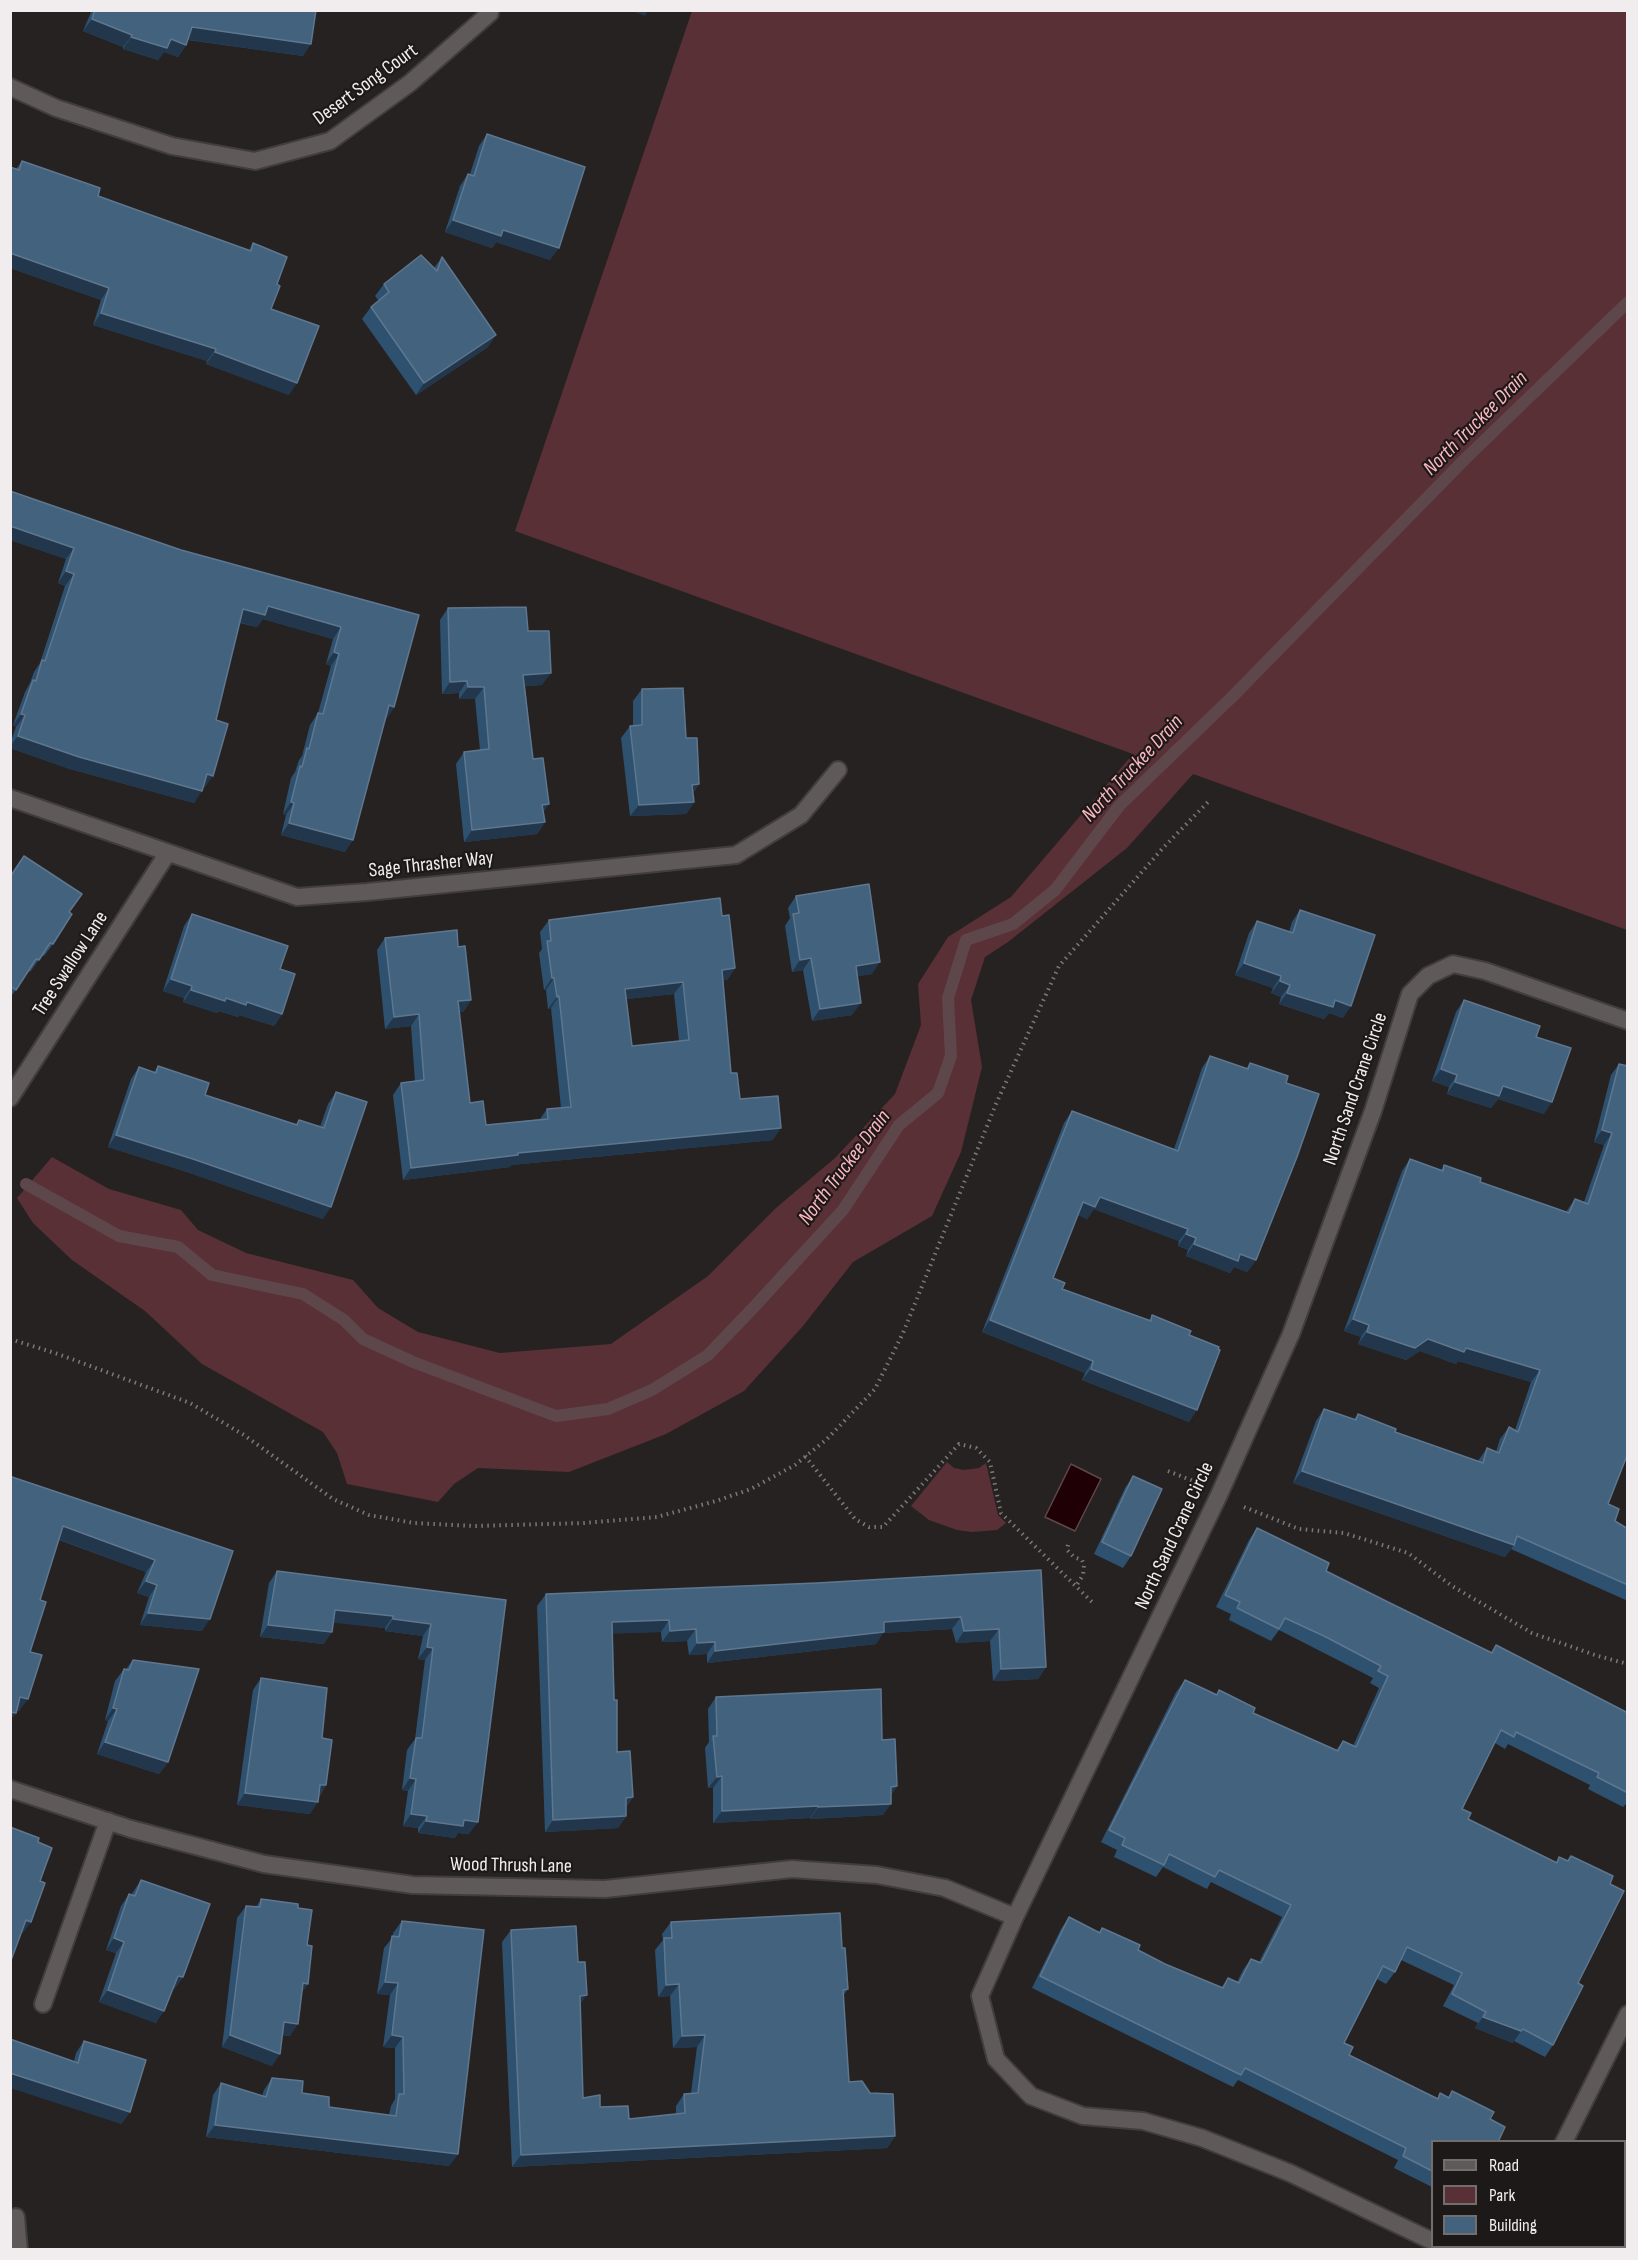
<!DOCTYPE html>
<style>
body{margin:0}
#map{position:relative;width:1638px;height:2260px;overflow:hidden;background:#272222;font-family:"Sofia Sans Condensed",sans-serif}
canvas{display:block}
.frame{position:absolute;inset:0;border:12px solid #f1edee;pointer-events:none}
.legend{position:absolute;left:1431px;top:2140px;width:195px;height:108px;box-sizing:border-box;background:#1d1919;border:2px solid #726e6e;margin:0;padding:8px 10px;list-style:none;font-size:18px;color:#f1edee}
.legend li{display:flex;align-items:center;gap:12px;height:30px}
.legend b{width:30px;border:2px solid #726e6e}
</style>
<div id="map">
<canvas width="1638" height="2260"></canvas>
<div class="frame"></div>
<ul class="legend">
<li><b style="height:8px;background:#5f595a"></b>Road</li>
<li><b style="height:16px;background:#593036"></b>Park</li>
<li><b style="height:16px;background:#43627d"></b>Building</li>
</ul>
</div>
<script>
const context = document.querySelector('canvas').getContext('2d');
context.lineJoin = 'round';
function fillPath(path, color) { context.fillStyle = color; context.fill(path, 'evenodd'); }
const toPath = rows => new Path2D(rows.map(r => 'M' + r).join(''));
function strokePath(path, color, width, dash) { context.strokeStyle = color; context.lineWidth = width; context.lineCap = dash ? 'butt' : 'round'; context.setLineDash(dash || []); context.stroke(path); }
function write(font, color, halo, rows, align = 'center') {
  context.font = font + ' "Sofia Sans Condensed",sans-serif'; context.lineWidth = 4.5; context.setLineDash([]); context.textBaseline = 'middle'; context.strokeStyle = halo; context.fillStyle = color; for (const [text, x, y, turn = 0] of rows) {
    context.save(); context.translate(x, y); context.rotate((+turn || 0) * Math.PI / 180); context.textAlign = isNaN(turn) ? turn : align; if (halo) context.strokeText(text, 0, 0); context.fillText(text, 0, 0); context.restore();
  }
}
fillPath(toPath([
 [692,11,1627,11,1627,930,1193,774,1127,848,1008,942,985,957,971,1000,982,1067,961,1152,932,1216,853,1262,803,1326,744,1391,666,1434,569,1472,478,1468,454,1484,438,1502,347,1484,337,1453,323,1432,202,1364,145,1311,72,1260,33,1223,17,1198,52,1157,109,1189,181,1210,198,1230,246,1253,353,1280,378,1308,418,1332,500,1353,611,1344,708,1276,776,1208,835,1158,895,1094,921,1025,918,984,948,937,1011,897,1133,754,515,531],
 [947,1462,954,1468,964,1470,979,1468,986,1463,998,1515,1006,1523,997,1530,972,1532,957,1530,929,1520,911,1506]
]), '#593036');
const water = toPath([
 [1071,1464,1101,1479,1075,1531,1045,1517,1071,1464]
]);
fillPath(water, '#1f0004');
strokePath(water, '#5e474a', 1.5);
strokePath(toPath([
 [26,1184,119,1236,178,1247,212,1275,303,1294,344,1320,363,1339,413,1362,556,1416,608,1409,652,1390,708,1355,754,1307,843,1210,899,1125,938,1093,951,1056,948,998,966,940,1013,924,1055,890,1119,806,1233,696,1465,459,1628,302]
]), '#5e474a', 12);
const service = toPath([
 [43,2004,108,1821],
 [16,2217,19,2250]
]);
const minor = toPath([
 [10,87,56,108,172,146,255,161,330,141,410,83,490,13],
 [10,798,297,897,367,892,736,855,801,815,838,770],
 [10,1098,167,854],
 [10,1789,131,1829,264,1864,413,1885,605,1889,792,1869,877,1875,945,1888,1015,1917],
 [1564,2142,1628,2014],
 [1432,2241,1290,2173,1202,2138,1143,2121,1083,2116,1031,2096,996,2059,980,1996,1015,1917,1219,1495,1291,1334,1373,1111,1410,994,1428,976,1453,964,1485,971,1628,1021],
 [1445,2246,1452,2250],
 [1479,2250,1485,2246]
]);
strokePath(service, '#413d3e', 20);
strokePath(minor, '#413d3e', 20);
strokePath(toPath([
 [10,1339,58,1354,190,1403,244,1435,333,1499,369,1515,414,1523,474,1526,584,1523,657,1517,716,1501,751,1489,795,1465,827,1439,875,1389,903,1333,996,1104,1059,966,1162,849,1208,802],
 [805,1456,855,1519,869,1527,883,1527,959,1444,976,1448,990,1462,1001,1513,1092,1602],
 [1168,1471,1193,1481],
 [1244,1507,1299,1529,1344,1533,1408,1553,1452,1586,1532,1633,1598,1656,1628,1664],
 [1068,1545,1067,1550,1074,1557,1082,1560,1084,1565,1083,1575,1076,1586]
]), '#7d7879', 4, [1.5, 4.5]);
strokePath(service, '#5f595a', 16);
strokePath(minor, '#5f595a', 16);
fillPath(toPath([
 [92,10,316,10,303,56,188,40,186,45,178,57,164,52,158,60,123,49,123,47,83,31],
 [487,134,550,260,496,242,492,248,445,232,460,186,468,174,470,174,479,146],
 [22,161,98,196,249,250,253,243,277,284,271,309,289,395,206,364,207,361,93,325,101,300,10,268,10,167,16,169],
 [442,257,488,347,416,395,362,319,371,307,379,301,375,296,384,284,434,268],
 [10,491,181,550,419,615,394,707,386,719,345,852,281,835,286,815,283,814,291,778,295,772,299,760,302,756,310,725,318,713,331,666,326,664,333,639,263,619,257,627,240,623,216,720,205,787,203,787,194,803,70,769,10,748,10,744,16,727,13,725,25,692,30,683,34,672,40,663,65,586,58,583,66,559,10,540],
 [448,608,528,631,542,685,525,686,533,759,545,822,537,834,464,842,456,764,464,752,480,750,475,699,459,699,459,693,442,694,440,620],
 [642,689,686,738,699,784,693,793,694,802,686,814,630,816,621,738,630,726,633,726,633,701],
 [10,876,69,912,53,944,44,956,42,955,30,972,29,971,10,998],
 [796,896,872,974,857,976,852,1015,812,1021,803,970,792,972,785,926,790,918,788,908],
 [1300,910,1343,1018,1329,1013,1324,1019,1279,1004,1281,997,1271,993,1273,988,1235,975,1249,933,1257,921,1289,932,1292,922],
 [192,914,280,969,282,1014,274,1026,239,1015,238,1017,219,1011,217,1013,183,1002,184,998,163,991,184,926],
 [722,916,735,968,727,980,723,980,731,1073,740,1099,773,1140,511,1165,510,1167,403,1180,393,1095,401,1083,415,1081,411,1026,385,1029,377,950,385,938,458,947,471,1000,463,1012,459,1012,470,1103,486,1125,540,1119,547,1109,561,1108,551,1008,548,1009,546,990,544,990,539,953,542,949,540,932,549,920],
 [674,994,679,1041,632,1046,626,999],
 [1464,1000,1536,1037,1544,1114,1498,1099,1491,1108,1447,1094,1449,1087,1432,1081,1456,1012],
 [1210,1056,1246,1069,1250,1063,1286,1083,1256,1260,1247,1272,1234,1267,1230,1273,1186,1256,1188,1250,1178,1246,1179,1241,1094,1209,1087,1219,1078,1215,1053,1278,1062,1289,1149,1320,1152,1315,1189,1335,1189,1422,1082,1380,1085,1373,982,1332,1064,1123,1072,1111,1174,1149,1202,1068],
 [1619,1064,1608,1504,1615,1521,1628,1529,1628,1601,1511,1549,1505,1557,1293,1483,1316,1421,1324,1409,1354,1419,1358,1414,1395,1432,1478,1461,1487,1448,1496,1452,1500,1439,1509,1427,1515,1430,1531,1382,1458,1361,1456,1364,1420,1351,1406,1360,1358,1344,1361,1337,1344,1331,1402,1171,1410,1159,1441,1170,1444,1165,1480,1182,1566,1212,1575,1199,1584,1202,1604,1145,1594,1142,1611,1075],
 [158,1066,205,1095,296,1124,299,1120,320,1127,328,1104,336,1092,323,1219,184,1171,108,1147,131,1079,139,1067,154,1072],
 [1133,1476,1131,1556,1123,1568,1094,1554,1125,1488],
 [12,1477,233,1551,202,1631,140,1625,149,1597,137,1593,146,1572,59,1540,40,1600,19,1711,16,1710,16,1713,10,1720,10,1479],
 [1257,1528,1326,1571,1390,1603,1491,1652,1496,1645,1628,1713,1628,1802,1623,1807,1588,1789,1590,1785,1508,1744,1505,1749,1495,1743,1462,1809,1468,1819,1556,1862,1559,1857,1567,1861,1571,1856,1610,1884,1578,1983,1553,2045,1545,2057,1514,2041,1513,2043,1475,2028,1478,2023,1443,2006,1454,1985,1401,1960,1395,1972,1386,1984,1377,1979,1344,2043,1349,2055,1437,2099,1440,2093,1448,2097,1452,2091,1432,2142,1432,2187,1394,2168,1398,2160,1238,2080,1233,2087,1032,1988,1061,1929,1069,1917,1099,1932,1102,1928,1138,1950,1165,1964,1221,1988,1228,1978,1237,1982,1243,1970,1251,1959,1259,1962,1282,1917,1211,1882,1207,1889,1163,1867,1156,1877,1114,1857,1117,1850,1101,1842,1176,1692,1185,1680,1216,1695,1219,1690,1253,1713,1336,1750,1343,1741,1353,1746,1379,1688,1370,1683,1373,1678,1279,1630,1271,1641,1229,1620,1231,1614,1216,1607,1249,1540],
 [1041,1570,1046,1667,1038,1679,993,1681,990,1641,956,1643,952,1629,883,1633,876,1644,707,1663,707,1654,689,1655,687,1641,662,1642,661,1632,612,1633,617,1752,633,1797,626,1807,626,1816,618,1828,545,1832,537,1606,546,1594,817,1583],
 [277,1571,506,1600,469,1834,458,1833,455,1838,418,1833,418,1828,403,1826,408,1791,402,1790,407,1750,415,1739,425,1660,418,1659,423,1636,385,1631,385,1628,333,1622,324,1644,260,1637,269,1583],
 [133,1660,168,1762,159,1774,97,1754,108,1721,105,1720,115,1681,124,1669,126,1669],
 [261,1678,322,1738,326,1785,319,1797,310,1814,237,1805,253,1690],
 [716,1697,882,1740,897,1786,891,1795,883,1815,810,1819,810,1818,713,1823,713,1788,708,1788,705,1748,709,1742,708,1709],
 [141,1880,183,1977,174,1989,173,1989,156,2023,99,2002,116,1953,106,1950,121,1906,129,1894,131,1895],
 [261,1899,298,1908,307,1945,308,1984,302,1992,290,2036,282,2035,272,2066,222,2047,237,1918,246,1906,256,1907],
 [402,1921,458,2154,449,2166,206,2137,213,2095,221,2083,262,2096,264,2090,272,2078,329,2107,389,2115,391,2106,395,2099,395,2048,383,2047,390,1995,377,1994,384,1948,393,1937,393,1933],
 [671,1922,842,1948,848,1989,843,1996,849,2082,895,2136,887,2148,512,2167,502,1942,511,1930,580,2005,583,2098,600,2107,629,2119,676,2114,676,2106,684,2094,691,2093,697,2047,673,2048,670,1996,658,1997,655,1950,663,1940,662,1934],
 [84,2041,130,2112,121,2124,74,2061,76,2053]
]), '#2e5170');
fillPath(toPath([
 [630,10,648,10,645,16],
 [92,19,132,35,123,47,83,31],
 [192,27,311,44,303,56,183,39],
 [131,37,171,39,186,45,178,57,164,52,158,60,123,49],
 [453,220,503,230,559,248,550,260,496,242,492,248,445,232],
 [10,253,109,288,101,300,10,268],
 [101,313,216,349,207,361,93,325],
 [496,335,488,347,416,395,424,383],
 [215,352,297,383,289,395,206,364],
 [10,526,74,548,66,559,10,540],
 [66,571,74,574,65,586,58,583],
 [268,606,341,627,333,639,263,619,257,627,235,621,243,609],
 [334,652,339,654,331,666,326,664],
 [551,673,542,685,515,687,523,675],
 [467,681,459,693,442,694,450,682],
 [468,687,484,687,475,699,459,699],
 [389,705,394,707,386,719],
 [21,714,25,715,16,727,13,725],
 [18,736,202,791,194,803,70,769,10,748,10,746],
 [207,774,213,776,205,787,199,786],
 [699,784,691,796,692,785],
 [291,802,294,803,286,815,283,814],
 [694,802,686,814,630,816,639,805],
 [549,804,541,816,542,805],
 [545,822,537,834,464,842,472,830],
 [289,823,353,840,345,852,281,835],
 [811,958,803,970,792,972,800,960],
 [880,962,872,974,848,978,856,966],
 [1244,963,1281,976,1273,988,1235,975],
 [735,968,727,980,714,982,722,970],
 [552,978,554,978,546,990,544,990],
 [171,979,192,986,184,998,163,991],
 [1280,981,1290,985,1281,997,1271,993],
 [683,982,674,994,616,1000,625,989],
 [191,990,247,1002,282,1014,274,1026,239,1015,238,1017,219,1011,217,1013,183,1002],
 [1287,993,1335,1000,1351,1006,1343,1018,1329,1013,1324,1019,1279,1004],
 [559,996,551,1008,548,1009,557,997],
 [471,1000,463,1012,450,1013,458,1001],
 [861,1003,852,1015,812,1021,820,1009],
 [419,1014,411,1026,385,1029,394,1017],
 [1441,1069,1457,1075,1449,1087,1432,1081],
 [1455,1082,1503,1086,1552,1102,1544,1114,1498,1099,1491,1108,1447,1094],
 [781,1128,773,1140,511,1165,510,1167,403,1180,411,1168,518,1153],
 [1602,1130,1612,1133,1604,1145,1594,1142],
 [116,1135,193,1159,331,1207,323,1219,184,1171,108,1147],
 [1100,1197,1188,1229,1179,1241,1094,1209,1087,1219,1075,1214,1083,1202],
 [1186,1234,1196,1238,1188,1250,1178,1246],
 [1194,1244,1240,1254,1256,1260,1247,1272,1234,1267,1230,1273,1186,1256],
 [1353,1319,1369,1325,1361,1337,1344,1331],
 [990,1320,1093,1361,1085,1373,982,1332],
 [1367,1332,1428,1339,1466,1348,1540,1370,1531,1382,1458,1361,1456,1364,1420,1351,1406,1360,1358,1344],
 [1091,1369,1197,1410,1189,1422,1082,1380],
 [1302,1471,1514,1545,1505,1557,1293,1483],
 [63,1526,155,1560,146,1572,55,1538],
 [146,1581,157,1585,149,1597,137,1593],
 [335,1610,393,1616,385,1628,326,1622],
 [148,1613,210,1619,202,1631,140,1625],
 [961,1617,952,1629,883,1633,876,1644,707,1663,715,1651,884,1622],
 [393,1619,431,1624,423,1636,385,1631],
 [669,1620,661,1632,603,1634,612,1622],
 [268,1625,332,1632,324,1644,260,1637],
 [696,1629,687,1641,662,1642,670,1631],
 [999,1629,990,1641,956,1643,964,1631],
 [715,1642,707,1654,689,1655,697,1643],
 [427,1647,433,1648,425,1660,418,1659],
 [1046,1667,1038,1679,993,1681,1001,1669],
 [20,1697,28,1699,19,1711,12,1709],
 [113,1708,117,1709,108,1721,105,1720],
 [10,1712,16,1713,10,1720],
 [105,1742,168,1762,159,1774,97,1754],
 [722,1776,713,1788,708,1788,717,1777],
 [410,1778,416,1779,408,1791,402,1790],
 [320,1785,326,1785,318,1797],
 [897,1786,889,1798,891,1787],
 [245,1793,318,1802,310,1814,237,1805],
 [633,1797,624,1809,626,1798],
 [891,1804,883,1815,810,1819,818,1807],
 [818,1806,810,1818,713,1823,722,1811],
 [411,1814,427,1816,418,1828,403,1826],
 [626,1816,618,1828,545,1832,553,1820],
 [464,1820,478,1822,469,1834,458,1833,455,1838,418,1833,426,1821],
 [26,1920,31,1922,23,1933,18,1932],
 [114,1938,124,1942,116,1953,106,1950],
 [178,1976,183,1977,174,1989,169,1987],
 [385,1982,398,1983,390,1995,377,1994],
 [303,1983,308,1984,299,1996],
 [679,1984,670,1996,658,1997,666,1985],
 [108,1990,164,2011,156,2023,99,2002],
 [587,1995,578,2007,580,1996],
 [1483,2017,1521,2031,1513,2043,1475,2028],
 [284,2022,298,2024,290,2036,275,2034],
 [230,2035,280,2054,272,2066,222,2047],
 [392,2035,403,2037,395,2048,383,2047],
 [705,2035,697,2047,673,2048,682,2036],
 [10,2073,130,2112,121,2124,10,2088],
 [215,2125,458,2154,449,2166,206,2137],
 [895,2136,887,2148,512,2167,521,2155]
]), '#22374b');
const building = toPath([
 [95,10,316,10,311,44,192,27,186,45,171,39,167,48,131,37,132,35,92,19,95,10],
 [487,134,585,167,559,248,503,230,501,236,453,220,468,174,474,176,487,134],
 [22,161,100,188,98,196,251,251,253,243,287,257,277,284,280,286,271,309,319,326,297,383,215,352,216,349,101,313,109,288,10,253,10,167,19,170,22,161],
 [421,255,437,271,442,257,496,335,424,383,371,307,389,292,384,284,421,255],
 [10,491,181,550,419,615,394,707,389,705,353,840,289,823,294,803,291,802,300,766,302,767,307,748,309,749,318,713,323,714,339,654,334,652,341,627,268,606,265,615,243,609,216,720,228,724,213,776,207,774,202,791,79,757,18,736,25,715,21,714,33,680,36,681,42,660,45,661,74,574,66,571,74,548,10,526,10,491],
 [526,607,528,631,549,631,551,673,523,675,533,759,543,758,549,804,542,805,545,822,472,830,464,752,489,749,484,687,468,687,467,681,450,682,448,608,526,607],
 [683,688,686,738,697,738,699,784,692,785,694,802,639,805,630,726,642,725,642,689,683,688],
 [24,856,82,894,69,912,72,914,53,944,50,943,39,960,36,959,16,990,10,986,10,877,24,856],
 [869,884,880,962,856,966,861,1003,820,1009,811,958,800,960,793,914,799,913,796,896,869,884],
 [720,898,722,916,729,915,735,968,722,970,731,1073,737,1073,740,1099,778,1096,781,1128,518,1153,518,1155,411,1168,401,1083,424,1080,419,1014,394,1017,385,938,457,930,458,947,465,946,471,1000,458,1001,470,1103,483,1101,486,1125,548,1119,547,1109,571,1107,559,996,557,997,554,978,552,978,547,941,551,941,549,920,720,898],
 [683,982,689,1040,632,1046,625,989,683,982],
 [1300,910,1375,935,1351,1006,1335,1000,1333,1007,1287,993,1290,985,1280,981,1281,976,1244,963,1257,921,1293,933,1300,910],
 [192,914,288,946,280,969,295,974,282,1014,247,1002,246,1005,226,998,225,1001,191,990,192,986,171,979,192,914],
 [1464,1000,1540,1026,1536,1037,1571,1048,1552,1102,1503,1086,1499,1096,1455,1082,1457,1075,1441,1069,1464,1000],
 [1210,1056,1248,1069,1250,1063,1288,1076,1286,1083,1319,1094,1297,1157,1256,1260,1240,1254,1238,1261,1194,1244,1196,1238,1186,1234,1188,1229,1100,1197,1095,1207,1083,1202,1053,1278,1065,1283,1062,1289,1151,1321,1152,1315,1191,1331,1189,1335,1219,1347,1218,1349,1220,1350,1197,1410,1091,1369,1093,1361,990,1320,1072,1111,1178,1151,1210,1056],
 [1619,1064,1628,1066,1628,1453,1608,1504,1619,1509,1615,1521,1628,1529,1628,1585,1517,1536,1514,1545,1302,1471,1324,1409,1356,1420,1358,1414,1396,1429,1395,1432,1483,1463,1487,1448,1499,1453,1509,1427,1518,1432,1540,1370,1466,1348,1464,1352,1428,1339,1415,1348,1367,1332,1369,1325,1353,1319,1410,1159,1443,1171,1444,1165,1481,1178,1480,1182,1569,1213,1575,1199,1588,1204,1612,1133,1602,1130,1619,1064],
 [158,1066,209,1083,205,1095,297,1125,299,1120,324,1128,336,1092,367,1102,331,1207,193,1159,116,1135,139,1067,156,1073,158,1066],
 [1133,1476,1162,1489,1131,1556,1102,1542,1133,1476],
 [12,1477,233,1551,210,1619,148,1613,157,1585,146,1581,155,1560,63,1526,40,1600,46,1602,30,1652,42,1655,28,1699,20,1697,16,1713,10,1712,10,1481,12,1477],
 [1257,1528,1329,1563,1326,1571,1390,1603,1492,1653,1496,1645,1628,1713,1628,1793,1597,1777,1599,1773,1570,1759,1516,1732,1514,1737,1501,1730,1462,1809,1471,1813,1468,1819,1557,1863,1559,1857,1568,1861,1571,1856,1613,1876,1610,1884,1624,1891,1578,1983,1583,1986,1553,2045,1523,2029,1521,2031,1483,2017,1486,2012,1452,1994,1462,1973,1407,1947,1395,1972,1383,1966,1344,2043,1353,2047,1349,2055,1438,2099,1440,2093,1449,2098,1452,2091,1494,2112,1490,2119,1505,2127,1498,2142,1432,2142,1432,2171,1403,2156,1406,2148,1245,2068,1241,2075,1040,1976,1069,1917,1100,1933,1102,1928,1140,1945,1138,1950,1165,1964,1223,1988,1228,1978,1239,1983,1251,1959,1261,1963,1291,1905,1219,1870,1215,1877,1169,1854,1164,1865,1122,1845,1125,1838,1109,1830,1185,1680,1217,1695,1219,1690,1255,1708,1253,1713,1338,1751,1343,1741,1356,1747,1388,1676,1378,1671,1381,1666,1326,1637,1285,1618,1279,1629,1237,1608,1240,1602,1225,1595,1257,1528],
 [1041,1570,1046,1667,1001,1669,999,1629,964,1631,961,1617,884,1622,884,1632,715,1651,715,1642,697,1643,696,1629,670,1631,669,1620,612,1622,614,1700,617,1700,617,1752,630,1751,633,1797,626,1798,626,1816,553,1820,546,1594,817,1583,1041,1570],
 [277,1571,506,1600,478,1822,464,1820,463,1826,426,1821,427,1816,411,1814,416,1779,410,1778,416,1738,422,1738,433,1648,427,1647,431,1624,393,1619,393,1616,335,1610,332,1632,268,1625,277,1571],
 [133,1660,199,1669,168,1762,105,1742,117,1709,113,1708,124,1669,129,1670,133,1660],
 [261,1678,327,1688,322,1738,332,1740,326,1785,320,1785,318,1802,245,1793,261,1678],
 [881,1689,882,1740,895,1739,897,1786,891,1787,891,1804,818,1807,818,1806,722,1811,722,1776,717,1777,713,1736,717,1736,716,1697,881,1689],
 [10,1827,39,1838,38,1842,52,1848,40,1881,45,1883,31,1922,26,1920,10,1963,10,1827],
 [141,1880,210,1904,183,1977,178,1976,164,2011,108,1990,124,1942,114,1938,129,1894,135,1896,141,1880],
 [261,1899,298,1904,298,1908,312,1910,307,1945,312,1946,308,1984,303,1983,298,2024,284,2022,280,2054,230,2035,246,1906,260,1907,261,1899],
 [840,1913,842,1948,845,1948,848,1989,843,1990,849,2082,862,2081,870,2093,893,2094,895,2136,521,2155,511,1930,576,1926,578,1962,585,1962,587,1995,580,1996,583,2098,600,2095,600,2107,628,2106,629,2119,685,2113,684,2094,698,2093,705,2035,682,2036,679,1984,666,1985,664,1938,672,1938,671,1922,840,1913],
 [402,1921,484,1930,458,2154,215,2125,221,2083,266,2097,272,2078,303,2081,302,2093,329,2097,329,2107,396,2116,399,2094,404,2094,403,2037,392,2035,398,1983,385,1982,392,1936,399,1937,402,1921],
 [10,2039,78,2063,84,2041,146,2060,130,2112,10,2073,10,2039],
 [1624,2153,1628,2155,1628,2250,1563,2250,1565,2247,1624,2247,1624,2153]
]);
fillPath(building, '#43627d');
strokePath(building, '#5e778f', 1.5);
write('20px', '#f1edee', '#1d1919', [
 ["Desert Song Court",366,85,-36],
 ["Sage Thrasher Way",431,865,-6],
 ["Tree Swallow Lane",71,964,-57],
 ["North Sand Crane Circle",1356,1089,-71],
 ["North Sand Crane Circle",1175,1536,-65],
 ["Wood Thrush Lane",511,1866,1]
]);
write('italic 21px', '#fcb6bf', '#1d1919', [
 ["North Truckee Drain",1476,424,-45],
 ["North Truckee Drain",1133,769,-47],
 ["North Truckee Drain",845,1168,-53]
]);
</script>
